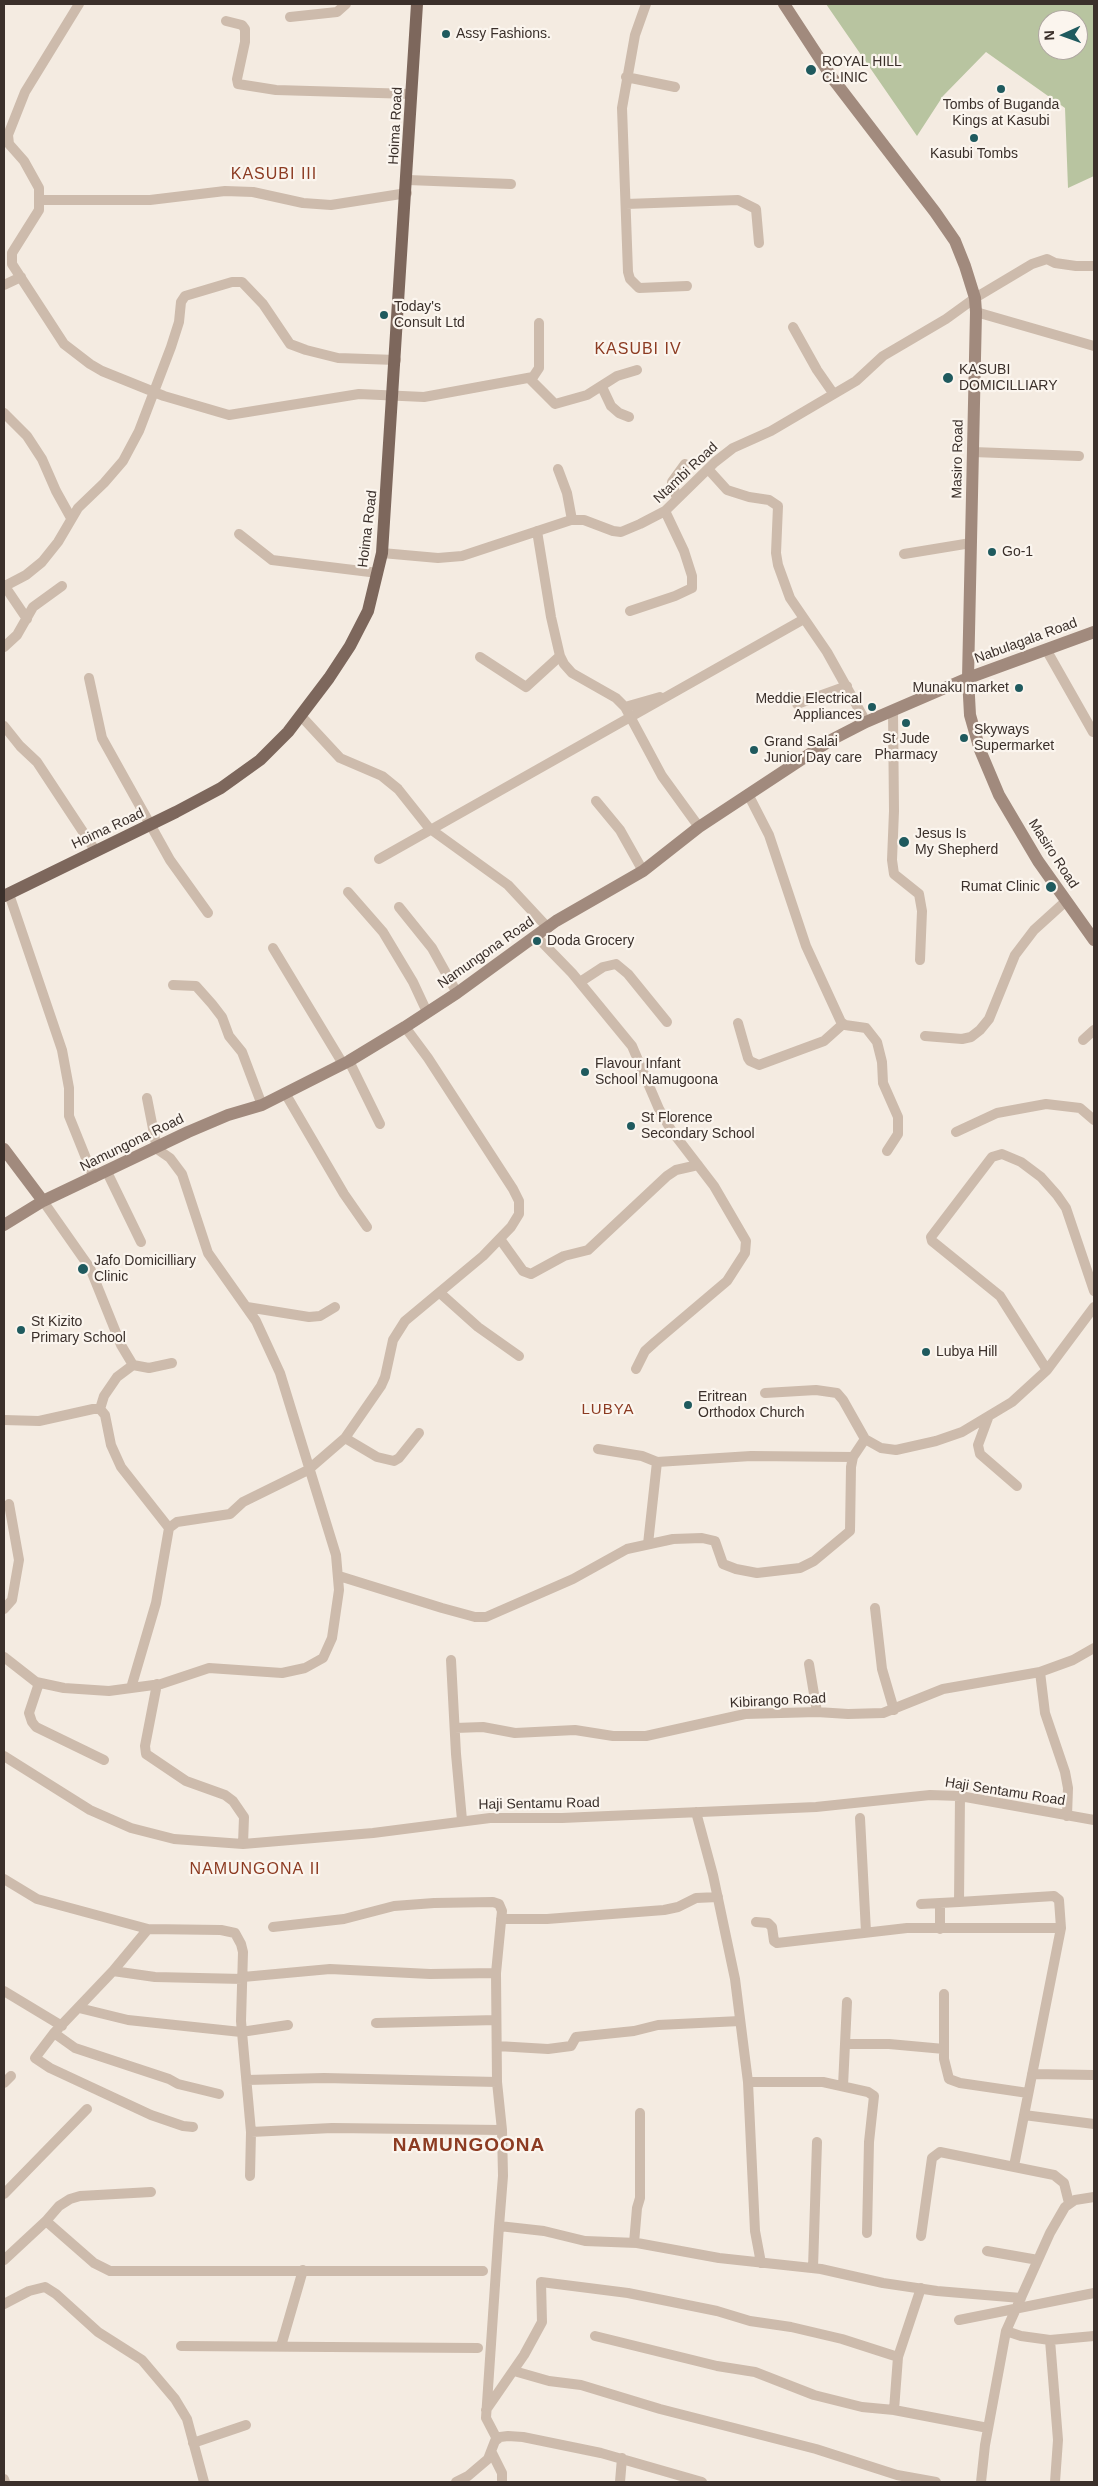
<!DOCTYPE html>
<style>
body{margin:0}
#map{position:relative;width:1098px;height:2486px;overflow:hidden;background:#f4ebe1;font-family:Helvetica,sans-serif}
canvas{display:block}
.frame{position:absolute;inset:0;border:5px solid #3b302b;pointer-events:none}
.north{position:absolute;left:1038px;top:10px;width:50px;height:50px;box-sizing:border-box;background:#fbf5ee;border:1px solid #aea6a0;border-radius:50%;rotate:268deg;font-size:14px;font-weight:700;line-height:20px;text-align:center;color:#3b302b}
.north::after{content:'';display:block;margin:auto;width:18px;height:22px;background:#1f5a5e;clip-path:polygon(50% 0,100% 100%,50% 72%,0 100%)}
</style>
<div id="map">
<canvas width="1098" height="2486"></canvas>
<div class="frame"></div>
<div class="north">N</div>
</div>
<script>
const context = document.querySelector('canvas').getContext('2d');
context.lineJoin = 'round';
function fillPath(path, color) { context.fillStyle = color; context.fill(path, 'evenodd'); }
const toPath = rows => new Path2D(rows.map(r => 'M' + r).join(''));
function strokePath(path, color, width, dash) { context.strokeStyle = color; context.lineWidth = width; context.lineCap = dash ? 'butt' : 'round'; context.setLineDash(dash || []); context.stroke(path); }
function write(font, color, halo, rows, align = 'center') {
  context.font = font + ' Helvetica,sans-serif'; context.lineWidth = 4.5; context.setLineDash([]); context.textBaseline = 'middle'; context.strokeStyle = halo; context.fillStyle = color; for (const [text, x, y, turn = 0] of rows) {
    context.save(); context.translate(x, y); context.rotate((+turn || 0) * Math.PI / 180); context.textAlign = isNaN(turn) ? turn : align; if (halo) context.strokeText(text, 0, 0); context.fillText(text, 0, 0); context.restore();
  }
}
fillPath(toPath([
 [826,4,1094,4,1094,176,1068,188,1065,108,986,52,943,96,917,136],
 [1048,20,1078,20,1078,50,1048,50]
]), '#b8c4a0');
strokePath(toPath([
 [79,4,25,92,8,135,9,144,24,161,39,188,39,210,12,253,12,264,64,344,90,364,102,371,164,396,229,415,359,394,424,397,533,377,539,368,539,323],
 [646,4,635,35,622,108,628,272,630,279,639,288,687,286],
 [290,17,337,12,346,4],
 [226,21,242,25,245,29,245,42,237,79,238,84,276,90,412,94],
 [626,77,675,87],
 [408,180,511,184],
 [40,200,150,200,225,191,253,192,303,203,331,205,407,193],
 [626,204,738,200,756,209,759,243],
 [4,285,21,277],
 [976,312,1094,346],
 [793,327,817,370,833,393],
 [530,379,555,404,587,395,617,376,637,370],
 [602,387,611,406,619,413,629,417],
 [4,413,27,436,42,459,56,491,71,518],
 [973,452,1079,456],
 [558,469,567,493,572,520],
 [708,469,727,490,749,497,769,500,778,506,776,553,778,565,790,598,827,652,866,722],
 [677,499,672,482,685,464],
 [537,531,551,617,560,656,564,664,572,673,616,698,625,707,662,776,699,827],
 [239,534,272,560,378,573],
 [382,553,438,558,462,556,571,520,584,520,613,531,621,532,640,524,665,511,715,462,733,448,771,431,856,381,883,356,946,319,975,298,1032,264,1047,259,1055,263,1076,266,1094,266],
 [904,554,971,543],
 [4,585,27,619],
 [5,586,26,575,42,562,58,542,78,508,104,483,123,461,139,431,171,347,179,322,181,302,185,296,232,282,242,282,263,304,290,344,306,350,338,358,396,360],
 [630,611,675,596,692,588,692,576,684,551,665,511],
 [4,647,17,635,33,607,62,586],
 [1047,651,1093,732],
 [480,657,526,687,560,656],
 [89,678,102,738,170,860,208,913],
 [797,704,847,686],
 [625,707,660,697],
 [893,711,894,811,892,860,894,874,919,894,922,911,920,960],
 [301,716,340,758,382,776,398,789,429,828,508,885,548,928],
 [4,726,20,746,37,762,95,850],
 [748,794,769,835,806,946,841,1022,845,1025,866,1028,877,1042,882,1062,883,1083,898,1117,898,1134,887,1151],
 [596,801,620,830,643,871],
 [379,859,804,619],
 [348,892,383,932,413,982,427,1012],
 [9,894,62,1050,69,1088,69,1116,94,1178],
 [399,907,432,948,457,993],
 [536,936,572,973,632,1046,659,1109,671,1130,714,1186,746,1241,745,1253,727,1281,655,1342,645,1351,636,1369],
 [273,948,343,1064],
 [580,982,603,967,616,964,628,974,667,1022],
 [173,985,196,986,212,1004,222,1017,229,1036,242,1052,262,1105],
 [738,1023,748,1058,750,1061,759,1065,824,1041,843,1024],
 [925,1036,962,1039,971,1037,980,1030,989,1019,1015,955,1034,930,1066,901],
 [1083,1040,1094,1030],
 [349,1061,380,1124],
 [285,1093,344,1194,367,1227],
 [956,1132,997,1113,1046,1104,1080,1108,1094,1120],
 [107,1172,141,1242],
 [43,1201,90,1268,121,1345,133,1365,149,1368,172,1363],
 [500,1239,523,1271,531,1274,564,1256,588,1250,667,1176,676,1170,698,1165],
 [440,1293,478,1327,519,1356],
 [247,1307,309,1317,320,1316,335,1307],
 [1047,1370,1000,1296,932,1241,931,1237,992,1157,1002,1154,1021,1162,1041,1177,1057,1195,1066,1208,1094,1291],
 [765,1393,816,1390,837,1393,843,1400,865,1439,881,1448,896,1450,936,1441,962,1432,1012,1402,1047,1370,1094,1307],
 [100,1409,104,1396,117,1377,133,1365],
 [988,1418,978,1445,980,1454,1017,1486],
 [4,1420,39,1421,93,1409,100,1409,105,1415,111,1445,121,1467,169,1528],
 [345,1438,377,1457,394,1461,399,1458,419,1433],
 [598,1449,642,1456,657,1462,751,1456,853,1457],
 [648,1544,657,1462],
 [339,1576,442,1608,475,1617,486,1617,573,1579,627,1549,673,1539,702,1538,715,1541,723,1564,736,1569,757,1573,800,1568,814,1561,850,1531,851,1467,853,1457,865,1439],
 [875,1608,882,1669,894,1710],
 [4,1609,12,1600,19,1560,9,1504],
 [4,1657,36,1682,64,1688,109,1691,161,1684,209,1668,282,1673,305,1668,323,1658,332,1638,339,1590,336,1555,280,1373,256,1321,208,1253,182,1174,170,1158,157,1149,147,1098],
 [451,1660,456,1754,462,1820],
 [809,1664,817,1712],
 [1040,1672,1045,1713,1065,1772,1068,1788,1067,1816],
 [39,1683,29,1713,32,1722,36,1727,104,1760],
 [157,1684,145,1746,146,1754,186,1781,225,1795,233,1801,244,1817,243,1844],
 [131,1688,156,1603,169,1528,177,1522,230,1514,243,1502,308,1470,345,1438,381,1386,385,1377,393,1340,405,1321,483,1256,511,1227,519,1214,519,1201,513,1189,428,1058,405,1027],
 [455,1728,483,1727,515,1733,575,1730,613,1736,646,1736,745,1714,817,1712,848,1714,883,1713,943,1689,1040,1672,1073,1660,1094,1648],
 [4,1756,90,1810,131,1828,174,1839,243,1844,373,1833,490,1818,562,1818,816,1807,930,1795,960,1796,1094,1820],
 [960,1796,959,1902,1054,1896,1059,1900,1061,1928,1014,2166],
 [696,1812,713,1875,735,1979,748,2082,755,2231,761,2263],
 [860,1818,866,1932],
 [4,1879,37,1899,148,1929,221,1930,235,1933,241,1944,243,1952,241,2021,251,2132,250,2176],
 [940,1903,940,1929],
 [921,1904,959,1902],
 [501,1919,547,1919,664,1910,678,1907,696,1898,718,1897],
 [756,1922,768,1923,772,1927,774,1941,777,1943,907,1928,1061,1928],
 [273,1927,344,1919,394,1906,434,1903,493,1902,499,1904,502,1911,496,1973],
 [148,1929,113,1971,54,2033,35,2058,50,2068,151,2115,183,2126,193,2127],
 [113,1971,155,1977,243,1979],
 [243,1977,330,1969,430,1974,496,1973,497,2082,502,2130,503,2176,499,2226,544,2231,585,2241,637,2243,719,2258,821,2269,883,2283,937,2291,1021,2298],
 [4,1991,62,2026],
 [944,1994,944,2059,949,2079,960,2083,1028,2093],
 [79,2008,128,2020,241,2032,288,2025],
 [376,2023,496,2020],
 [54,2033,75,2048,169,2079,178,2084,219,2094],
 [846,2044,889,2044,944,2049],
 [497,2046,548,2049,571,2046,576,2037,634,2031,658,2025,740,2021],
 [1032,2074,1094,2075],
 [247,2080,324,2078,497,2082],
 [748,2082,823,2082,868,2092,874,2096,869,2142,867,2233],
 [4,2083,11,2076],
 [843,2086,847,2002],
 [1024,2115,1094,2124],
 [251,2132,332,2128,502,2130],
 [4,2194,87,2109],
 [46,2221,94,2263,110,2271,483,2271],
 [921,2236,932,2158,940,2152,1054,2175,1064,2183,1069,2203],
 [634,2243,637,2208,640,2198,640,2113],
 [987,2251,1038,2260],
 [4,2260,46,2221,59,2206,70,2199,80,2196,151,2192],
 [813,2268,817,2142],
 [4,2304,29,2291,45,2287,56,2294,98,2332,142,2360,175,2399,187,2419,204,2482],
 [959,2320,1094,2293],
 [1006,2331,1021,2336,1050,2340,1094,2336],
 [595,2336,717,2366,755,2372,814,2395,862,2407,894,2410,988,2428],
 [1050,2340,1058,2440,1055,2482],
 [181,2346,478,2348],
 [281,2346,303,2270],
 [514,2371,549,2381,581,2385,660,2409,816,2449,897,2475,936,2482],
 [486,2410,524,2355,542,2322,541,2282,628,2293,717,2311,750,2321,791,2327,842,2339,898,2357],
 [894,2410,898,2357,921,2288],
 [497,2439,486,2418,499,2226],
 [193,2443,246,2425],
 [492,2453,502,2473,502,2482],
 [4,2479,5,2482],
 [456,2482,468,2476,488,2459,495,2441,500,2437,508,2436,523,2437,601,2453,702,2482],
 [620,2482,622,2458],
 [981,2482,985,2445,1006,2331,1050,2233,1065,2207,1075,2200,1094,2197]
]), '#cdbbac', 10);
strokePath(toPath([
 [784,4,833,79,935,212,955,241,965,266,975,298,976,312,968,678,970,715,980,750,999,795,1038,861,1094,940],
 [4,1149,43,1201],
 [4,1225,43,1201,188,1132,228,1115,262,1105,349,1061,405,1027,457,993,556,921,643,871,699,827,831,740,866,722,968,678,1094,632]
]), '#a18a7d', 12);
strokePath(toPath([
 [4,896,176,812,221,788,260,760,288,732,329,678,350,646,368,611,382,553,417,4]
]), '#7d675c', 12);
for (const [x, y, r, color] of [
 [446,34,5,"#1f5a5e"],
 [811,70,6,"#1f5a5e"],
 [1001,89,5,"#1f5a5e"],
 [974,138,5,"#1f5a5e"],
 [384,315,5,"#1f5a5e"],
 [948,378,6,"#1f5a5e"],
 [992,552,5,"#1f5a5e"],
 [1019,688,5,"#1f5a5e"],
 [872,707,5,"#1f5a5e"],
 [906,723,5,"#1f5a5e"],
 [964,738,5,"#1f5a5e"],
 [754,750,5,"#1f5a5e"],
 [904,842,6,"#1f5a5e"],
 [1051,887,6,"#1f5a5e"],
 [537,941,5,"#1f5a5e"],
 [585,1072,5,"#1f5a5e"],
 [631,1126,5,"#1f5a5e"],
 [83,1269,6,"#1f5a5e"],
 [21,1330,5,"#1f5a5e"],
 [926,1352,5,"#1f5a5e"],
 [688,1405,5,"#1f5a5e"]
]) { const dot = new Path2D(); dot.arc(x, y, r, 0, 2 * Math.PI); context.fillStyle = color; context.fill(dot); strokePath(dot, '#fbf5ee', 2); }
write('14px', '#3b302b', '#fbf5ee', [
 ["Assy Fashions.",456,34],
 ["ROYAL HILL",822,62],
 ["CLINIC",822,78],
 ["Tombs of Buganda",1001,105,"center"],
 ["Kings at Kasubi",1001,121,"center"],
 ["Kasubi Tombs",974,154,"center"],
 ["Today's",394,307],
 ["Consult Ltd",394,323],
 ["KASUBI",959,370],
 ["DOMICILLIARY",959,386],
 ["Go-1",1002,552],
 ["Munaku market",1009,688,"right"],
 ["Meddie Electrical",862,699,"right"],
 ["Appliances",862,715,"right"],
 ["Skyways",974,730],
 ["Supermarket",974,746],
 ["St Jude",906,739,"center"],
 ["Pharmacy",906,755,"center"],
 ["Grand Salai",764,742],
 ["Junior Day care",764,758],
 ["Jesus Is",915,834],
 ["My Shepherd",915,850],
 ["Rumat Clinic",1040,887,"right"],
 ["Doda Grocery",547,941],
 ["Flavour Infant",595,1064],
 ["School Namugoona",595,1080],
 ["St Florence",641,1118],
 ["Secondary School",641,1134],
 ["Jafo Domicilliary",94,1261],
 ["Clinic",94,1277],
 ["St Kizito",31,1322],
 ["Primary School",31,1338],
 ["Lubya Hill",936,1352],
 ["Eritrean",698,1397],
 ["Orthodox Church",698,1413]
], 'left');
write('14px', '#3b302b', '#fbf5ee', [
 ["Hoima Road",396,126,-87],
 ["Masiro Road",958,459,-89],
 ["Ntambi Road",686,473,-43],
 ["Hoima Road",368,529,-83],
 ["Nabulagala Road",1026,641,-20],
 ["Hoima Road",108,829,-25],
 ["Masiro Road",1053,854,57],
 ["Namungona Road",486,953,-35],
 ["Namungona Road",132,1143,-26],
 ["Kibirango Road",778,1701,-3],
 ["Haji Sentamu Road",1005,1792,9],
 ["Haji Sentamu Road",539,1804,-1]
]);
context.letterSpacing = '1px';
write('15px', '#8c3b22', '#fbf5ee', [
 ["LUBYA",608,1410]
]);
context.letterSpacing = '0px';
context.letterSpacing = '1px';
write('16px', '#8c3b22', '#fbf5ee', [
 ["KASUBI III",274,175],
 ["KASUBI IV",638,350],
 ["NAMUNGONA II",255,1870]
]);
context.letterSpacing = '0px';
context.letterSpacing = '1px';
write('bold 19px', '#8c3b22', '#fbf5ee', [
 ["NAMUNGOONA",469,2146]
]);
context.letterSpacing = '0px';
</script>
